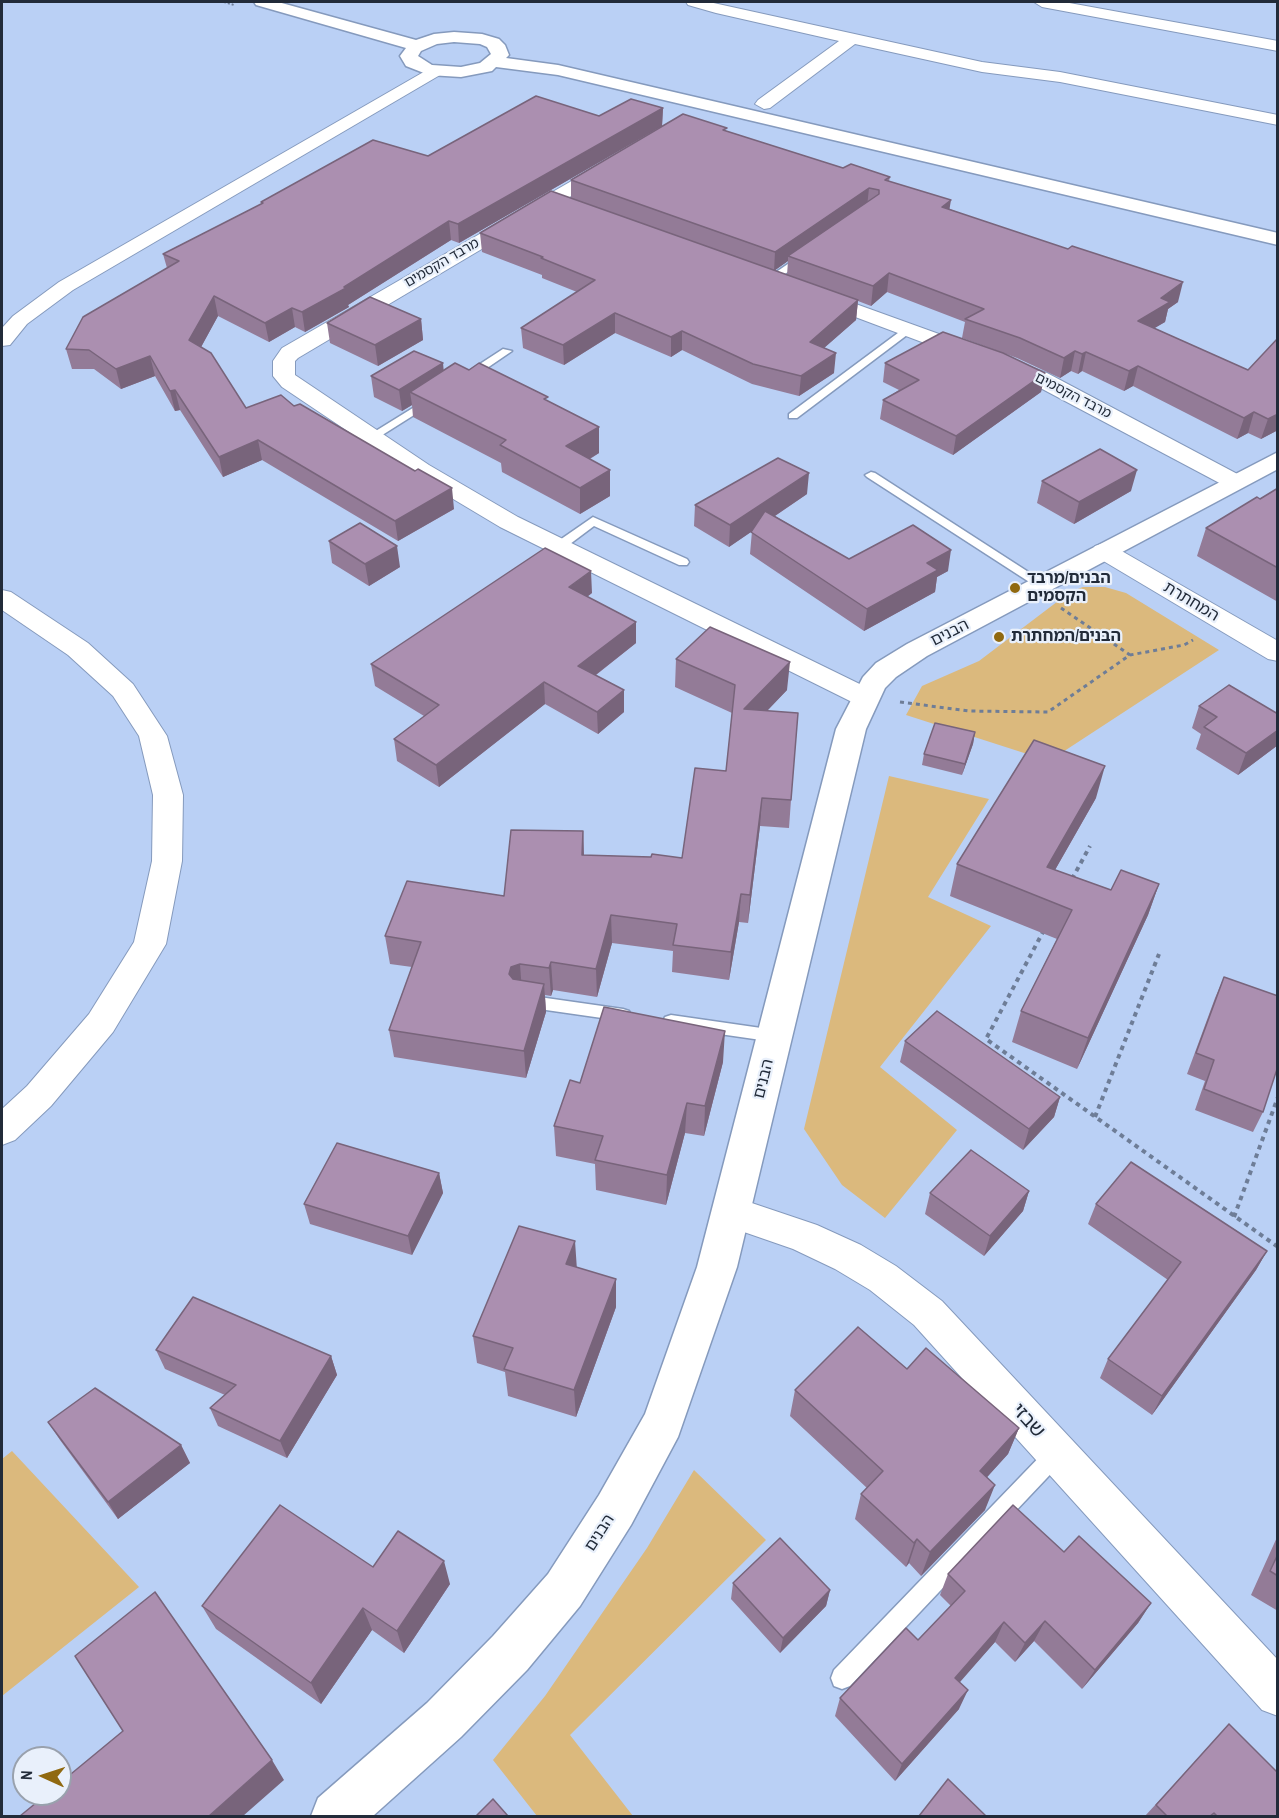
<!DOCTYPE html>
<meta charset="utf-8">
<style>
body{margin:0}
#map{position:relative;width:1279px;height:1818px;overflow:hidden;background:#bad0f5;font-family:"Archivo Narrow",sans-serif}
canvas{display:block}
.frame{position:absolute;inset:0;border:3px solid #222b39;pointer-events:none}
.north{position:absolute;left:12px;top:1746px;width:60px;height:60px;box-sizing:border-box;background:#e9f0fb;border:2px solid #99a1ad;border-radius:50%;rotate:273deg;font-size:16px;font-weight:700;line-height:24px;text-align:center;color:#222b39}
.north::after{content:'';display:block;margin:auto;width:21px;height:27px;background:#906910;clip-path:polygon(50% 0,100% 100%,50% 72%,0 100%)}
</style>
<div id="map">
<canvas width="1279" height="1818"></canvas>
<div class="frame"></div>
<div class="north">N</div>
</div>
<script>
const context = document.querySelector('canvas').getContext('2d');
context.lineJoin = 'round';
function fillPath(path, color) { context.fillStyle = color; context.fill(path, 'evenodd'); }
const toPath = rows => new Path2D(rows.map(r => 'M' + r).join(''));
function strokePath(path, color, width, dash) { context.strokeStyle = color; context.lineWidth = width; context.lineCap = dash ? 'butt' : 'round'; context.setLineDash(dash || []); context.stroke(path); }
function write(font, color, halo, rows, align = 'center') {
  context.font = font + ' "Archivo Narrow","Noto Sans Hebrew",sans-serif'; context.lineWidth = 4.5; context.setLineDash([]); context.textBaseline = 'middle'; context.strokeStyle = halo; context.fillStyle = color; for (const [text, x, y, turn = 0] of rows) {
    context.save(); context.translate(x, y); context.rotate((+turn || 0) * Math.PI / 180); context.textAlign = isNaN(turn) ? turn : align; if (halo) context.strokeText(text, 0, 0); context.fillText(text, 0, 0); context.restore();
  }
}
fillPath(toPath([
 [1083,587,1105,587,1126,593,1219,650,1049,761,906,715,922,686,979,661,1070,592],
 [889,776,989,799,928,897,991,926,880,1067,957,1130,885,1218,842,1185,804,1129],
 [12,1451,139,1587,2,1696,2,1459],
 [694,1470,766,1540,570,1735,633,1816,537,1816,493,1760,545,1696,647,1548]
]), '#dbb97d');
const lane = toPath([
 [801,255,809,257,775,281,769,281,769,277,801,255],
 [906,327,915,329,797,418,789,418,789,414,906,327],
 [503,349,512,351,471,379,463,379,463,375,503,349],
 [429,398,433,399,433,403,376,439,372,440,366,437,429,398],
 [871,472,875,473,1047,584,1041,588,1037,587,867,477,865,475,871,472],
 [593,517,687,559,689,562,687,565,679,565,594,526,562,550,554,550,554,544,593,517],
 [525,995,623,1009,629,1011,631,1015,629,1019,623,1021,525,1007,519,1005,517,1001,519,997,525,995],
 [671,1015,775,1030,781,1031,783,1036,781,1041,775,1042,671,1027,665,1025,663,1021,665,1017,671,1015],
 [1056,1445,1063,1447,1066,1454,1063,1461,850,1686,842,1689,834,1686,831,1678,834,1670,1049,1447,1056,1445]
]);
const street = toPath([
 [686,2,709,2,982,62,1060,72,1278,115,1278,125,1060,82,982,72,855,44,770,108,764,109,755,104,758,100,839,41,716,13,688,5,686,2],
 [1034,2,1064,2,1278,41,1278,51,1042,7,1034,2],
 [434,66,442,71,440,75,73,290,27,324,10,345,2,346,2,328,13,316,59,282,434,66],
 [608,160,615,162,617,166,615,170,298,358,295,361,295,375,429,465,518,517,874,691,878,697,874,703,864,706,854,703,500,527,413,475,282,387,273,376,273,361,282,348,608,160],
 [817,290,1047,373,1243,477,1247,482,1243,487,1235,489,1227,487,1031,383,810,300,807,296,810,292,817,290],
 [1104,543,1113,546,1278,641,1278,661,1268,659,1095,556,1091,551,1095,546,1104,543],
 [2,590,11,592,88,643,133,684,167,736,183,795,182,861,166,944,113,1032,51,1106,15,1140,2,1145,2,1109,27,1086,89,1014,134,942,152,861,153,795,139,736,113,696,68,655,2,610,2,590],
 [731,1196,817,1225,861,1245,896,1266,942,1301,1278,1660,1278,1716,1262,1710,914,1325,870,1290,835,1269,793,1249,718,1223,713,1212,718,1201,731,1196]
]);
const secondary = toPath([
 [254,2,278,2,416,40,434,34,454,32,482,34,499,39,505,45,509,55,506,58,558,65,1278,233,1278,245,558,75,496,67,492,71,461,77,429,75,406,66,400,56,406,48,256,5,254,2],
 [454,42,480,44,487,47,491,54,480,63,461,67,432,65,418,56,421,51,437,44,454,42],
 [1278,452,1278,469,927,656,896,677,885,688,866,729,737,1267,678,1437,631,1525,580,1606,527,1670,461,1737,373,1816,311,1816,318,1798,427,1703,493,1636,548,1574,599,1495,645,1414,697,1267,836,729,863,677,876,663,907,644,1278,452]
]);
strokePath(lane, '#859abd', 3);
strokePath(street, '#859abd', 2);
strokePath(secondary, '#859abd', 3);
strokePath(toPath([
 [224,2,234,5]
]), '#6e7d97', 2, [2, 2]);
strokePath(toPath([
 [1061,608,1130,655],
 [900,702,969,711,1048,712,1130,655,1184,645,1193,640]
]), '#6e7d97', 3, [4, 4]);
strokePath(toPath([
 [1072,879,1090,846],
 [1044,930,986,1039,1278,1247],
 [1095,1117,1159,954],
 [1234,1217,1278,1097]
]), '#6e7d97', 4, [4.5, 4.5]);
fillPath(lane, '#fff');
fillPath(street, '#fff');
fillPath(secondary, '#fff');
fillPath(toPath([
 [663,108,662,126,459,243,451,240,348,305,349,307,305,332,295,327,269,342,218,316,201,347,246,408,294,406,454,509,398,541,262,460,223,477,180,410,175,411,155,376,121,389,94,369,72,369,66,349,167,268,163,254,261,204,261,202,428,156,599,116],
 [726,131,843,168,890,177,889,181,950,209,1178,302,1168,309,1165,322,1154,328,1248,370,1278,338,1278,430,1261,439,1248,433,1237,439,1133,386,1124,391,1082,371,1078,374,1071,371,1060,378,1017,358,962,338,965,322,887,292,871,306,858,301,856,320,824,348,834,373,799,396,752,384,682,350,671,357,615,333,564,365,523,348,521,328,577,292,542,278,542,275,482,252,480,233,571,198,571,180],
 [788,261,787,275,775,270],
 [421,319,423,340,378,366,330,343,327,323],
 [443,363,443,371,548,401,599,453,590,459,610,496,580,514,502,472,501,463,413,417,412,405,402,411,374,397,371,376],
 [885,363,1045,373,1041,392,953,455,880,419,883,400,899,390,883,382],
 [1042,481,1131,491,1074,524,1037,503],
 [1278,488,1278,602,1197,556,1206,528,1260,499],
 [807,494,775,516,849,559,948,571,937,577,935,592,864,631,750,554,752,531,729,547,694,526,695,505],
 [329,541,400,567,369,586,332,563],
 [592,593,587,597,636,643,596,675,624,712,598,734,545,704,439,787,397,761,394,739,424,716,375,686,371,664],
 [676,659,787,690,767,711,791,800,789,828,760,826,748,923,739,922,729,980,672,972,673,951,612,943,597,997,553,990,551,996,545,995,546,1012,526,1078,394,1057,389,1030,412,967,390,964,385,936,504,896,583,831,584,855,682,858,726,771,732,713,675,687],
 [1199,706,1278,714,1278,745,1238,775,1196,749,1201,734,1192,728],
 [975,732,973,744,962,775,922,765,924,754],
 [1096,798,1055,870,1111,890,1159,884,1148,915,1077,1069,1012,1042,1021,1011,1057,939,950,896,957,864],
 [1224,977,1263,1112,1253,1132,1195,1110,1205,1081,1187,1074,1215,998],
 [905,1041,1060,1097,1054,1117,1023,1150,900,1062],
 [723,1062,704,1136,685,1133,666,1205,596,1190,595,1164,556,1156,554,1126,580,1083],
 [439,1173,443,1193,412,1255,310,1224,304,1204],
 [1029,1191,1023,1211,984,1256,925,1214,930,1193],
 [1096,1204,1267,1251,1256,1270,1152,1415,1100,1378,1108,1359,1168,1280,1088,1224],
 [577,1267,616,1307,576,1417,508,1396,505,1372,477,1363,473,1336],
 [156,1350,331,1356,337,1375,287,1458,218,1426,210,1408,225,1395,165,1369],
 [907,1369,1019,1428,1008,1454,987,1477,985,1510,921,1576,909,1563,906,1567,855,1519,861,1494,867,1488,790,1416,795,1390],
 [48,1422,181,1445,190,1463,118,1519,60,1440],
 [1278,1535,1278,1611,1251,1595],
 [1064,1552,1151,1603,1138,1623,1082,1689,1034,1641,1015,1662,995,1642,959,1682,959,1709,895,1781,835,1716,840,1698,918,1640,951,1606,940,1595,948,1574],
 [373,1567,450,1584,404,1653,372,1630,321,1704,216,1629,202,1606],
 [733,1583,830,1590,826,1606,780,1653,731,1599],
 [1211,1744,1278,1816,1145,1816]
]), '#937b97');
fillPath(toPath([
 [663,108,662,126,459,243,458,224],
 [869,188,867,207,788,256,788,261,774,271,775,252],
 [951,200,948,218,942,207],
 [449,221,451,240,348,305,349,307,305,332,302,312],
 [889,273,887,292,871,306,873,286],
 [1183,282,1178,302,1168,309,1165,322,1133,341,1138,321,1161,298],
 [214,296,218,316,194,360,189,340],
 [858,300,856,320,808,362,810,342],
 [292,308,295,327,269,342,265,323],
 [615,313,615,333,564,365,563,345],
 [421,319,423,340,378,366,375,345],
 [682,331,682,350,671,357,671,337],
 [1075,351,1071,371,1060,378,1064,358],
 [1086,352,1082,371,1078,374,1082,354],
 [836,353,834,373,799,396,801,376],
 [150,356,155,376,121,389,116,369],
 [443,363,445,384,410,392,412,405,402,411,399,390],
 [1138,366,1133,386,1124,391,1129,371],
 [1045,373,1041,392,953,455,956,436],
 [175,390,180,410,175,411,170,391],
 [1254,412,1248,433,1237,439,1244,418],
 [1278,414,1278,430,1261,439,1268,419],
 [599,427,599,453,567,472,566,446],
 [258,440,262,460,223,477,219,457],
 [610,470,610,496,580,514,580,488],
 [1137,470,1131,491,1074,524,1079,502],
 [809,473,807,494,729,547,730,525],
 [452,488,454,509,398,541,395,521],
 [397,546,400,567,369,586,365,564],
 [951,550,948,571,937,577,935,592,864,631,867,609,927,563],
 [591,571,592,593,570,609,569,587],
 [636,622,636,643,579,688,578,666],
 [790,662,787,690,742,737,744,709],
 [544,682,545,704,439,787,436,765],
 [624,690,624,712,598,734,597,712],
 [1278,730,1278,745,1238,775,1246,753],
 [975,732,973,744,962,775,965,764],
 [1105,766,1096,798,1039,898,1047,867],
 [762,798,760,826,748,923,750,895],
 [583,831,584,859,582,855],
 [1159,884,1148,915,1077,1069,1088,1038],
 [741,894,739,922,729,980,731,952],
 [611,915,612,943,597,997,596,969],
 [551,962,553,990,551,996,549,968],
 [520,964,522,992,509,974,511,967],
 [544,984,546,1012,526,1078,524,1051],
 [725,1031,723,1062,704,1136,705,1106],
 [1060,1097,1054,1117,1023,1150,1029,1129],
 [687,1103,685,1133,666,1205,667,1175],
 [439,1173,443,1193,412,1255,408,1236],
 [1029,1191,1023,1211,984,1256,990,1236],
 [575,1241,577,1270,566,1264],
 [1267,1251,1256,1270,1152,1415,1162,1396],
 [616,1279,616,1307,576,1417,574,1390],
 [331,1356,337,1375,287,1458,280,1441],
 [1019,1428,1008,1454,970,1496,980,1471],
 [181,1445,190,1463,118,1519,108,1502],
 [995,1485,985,1510,921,1576,930,1552],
 [917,1539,909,1563,906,1567,914,1543],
 [444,1561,450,1584,404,1653,397,1631],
 [830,1590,826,1606,780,1653,783,1638],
 [1151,1603,1138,1623,1082,1689,1095,1670],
 [363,1608,372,1630,321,1704,311,1683],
 [1045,1621,1034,1641,1015,1662,1025,1643],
 [1004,1622,995,1642,947,1697,955,1678],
 [968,1690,959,1709,895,1781,902,1764],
 [272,1760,284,1780,243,1816,209,1816]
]), '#78647b');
const building = toPath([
 [536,96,599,116,631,99,663,108,458,224,449,221,344,287,346,288,302,312,292,308,265,323,214,296,189,340,211,353,246,408,281,395,294,406,300,404,415,471,418,469,452,488,395,521,258,440,219,457,175,390,170,391,150,356,116,369,89,350,66,349,83,317,179,261,163,254,263,203,261,202,373,140,428,156,536,96],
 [683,114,727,128,723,130,843,168,851,164,890,177,885,180,951,200,942,207,1068,249,1072,246,1183,282,1161,298,1170,302,1138,321,1248,370,1278,338,1278,414,1268,419,1254,412,1244,418,1138,366,1129,371,1086,352,1082,354,1075,351,1064,358,1020,338,965,319,984,309,889,273,873,286,788,256,879,194,879,190,869,188,775,252,571,180,683,114],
 [551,191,858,300,810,342,836,353,801,376,753,364,682,331,671,337,615,313,563,345,521,328,595,280,541,258,543,257,480,233,551,191],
 [370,297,421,319,375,345,327,323,370,297],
 [943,332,1003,353,1045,373,956,436,883,400,919,380,885,363,943,332],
 [414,351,443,363,399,390,371,376,414,351],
 [455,363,469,370,479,363,548,397,544,399,599,427,566,446,610,470,580,488,500,445,506,440,410,392,455,363],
 [1100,449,1137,470,1079,502,1042,481,1100,449],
 [778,458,809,473,730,525,695,505,778,458],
 [1278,488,1278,568,1206,528,1257,497,1260,499,1278,488],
 [765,511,849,559,913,525,951,550,927,563,938,570,867,609,751,532,765,511],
 [360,523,397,546,365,564,329,541,360,523],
 [545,548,591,571,569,587,636,622,578,666,624,690,597,712,544,682,436,765,394,739,439,705,371,664,545,548],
 [710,627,790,662,744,709,798,713,791,800,762,798,750,895,741,894,731,952,673,945,677,924,611,915,596,969,551,962,549,968,520,964,511,967,509,974,513,979,544,984,524,1051,389,1030,421,942,385,936,407,881,504,896,511,830,583,831,582,855,651,857,652,854,682,858,695,768,726,771,735,685,676,659,710,627],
 [1229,685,1278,714,1278,730,1246,753,1204,727,1217,717,1199,706,1229,685],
 [935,723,975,732,965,764,924,754,935,723],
 [1034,740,1105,766,1047,867,1111,890,1121,870,1159,884,1088,1038,1021,1011,1072,910,957,864,1034,740],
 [1224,977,1278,996,1278,1066,1263,1112,1204,1089,1214,1060,1196,1053,1224,977],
 [604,1007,725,1031,705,1106,687,1103,667,1175,595,1160,603,1136,554,1126,570,1080,580,1083,604,1007],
 [937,1011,1060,1097,1029,1129,905,1041,937,1011],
 [337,1143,439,1173,408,1236,304,1204,337,1143],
 [971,1150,1029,1191,990,1236,930,1193,971,1150],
 [1131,1162,1267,1251,1162,1396,1108,1359,1181,1262,1096,1204,1131,1162],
 [519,1226,575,1241,566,1264,616,1279,574,1390,504,1369,513,1348,473,1336,519,1226],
 [193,1297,331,1356,280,1441,210,1408,236,1385,156,1350,193,1297],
 [858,1327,907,1369,926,1348,1019,1428,980,1471,995,1485,930,1552,917,1539,914,1543,861,1494,883,1471,795,1390,858,1327],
 [95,1388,181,1445,108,1502,48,1422,95,1388],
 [280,1505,373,1567,398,1531,444,1561,397,1631,363,1608,311,1683,202,1606,280,1505],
 [1013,1505,1064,1552,1079,1536,1151,1603,1095,1670,1045,1621,1025,1643,1004,1622,955,1678,968,1690,902,1764,840,1698,906,1628,918,1640,965,1591,948,1574,1013,1505],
 [780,1538,830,1590,783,1638,733,1583,780,1538],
 [1278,1554,1278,1576,1270,1571,1278,1554],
 [155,1592,272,1760,209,1816,20,1816,47,1794,60,1794,60,1783,123,1731,75,1656,155,1592],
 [1229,1724,1278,1773,1278,1816,1217,1816,1214,1813,1210,1816,1167,1816,1156,1805,1229,1724],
 [948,1779,986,1816,919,1816,948,1779],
 [493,1799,508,1816,476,1816,493,1799]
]);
fillPath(building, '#ab8fb0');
strokePath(building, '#78647b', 1.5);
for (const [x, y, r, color] of [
 [1015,588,6,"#906910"],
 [999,637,6,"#906910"]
]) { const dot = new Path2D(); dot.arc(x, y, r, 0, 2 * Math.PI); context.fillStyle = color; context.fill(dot); strokePath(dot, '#e9f0fb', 2); }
write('14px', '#222b39', '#e9f0fb', [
 ["מרבד הקסמים",442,263,-30],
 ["מרבד הקסמים",1073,396,27]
]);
write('bold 16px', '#222b39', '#e9f0fb', [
 ["הבנים/מרבד",1027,579],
 ["הקסמים",1027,597],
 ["הבנים/המחתרת",1011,637]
], 'left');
write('16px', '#222b39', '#e9f0fb', [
 ["המחתרת",1191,602,31],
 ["הבנים",950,633,-27],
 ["הבנים",764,1079,-76],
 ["הבנים",600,1533,-57]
]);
write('20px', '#222b39', '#e9f0fb', [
 ["שבזי",1028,1421,47]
]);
</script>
